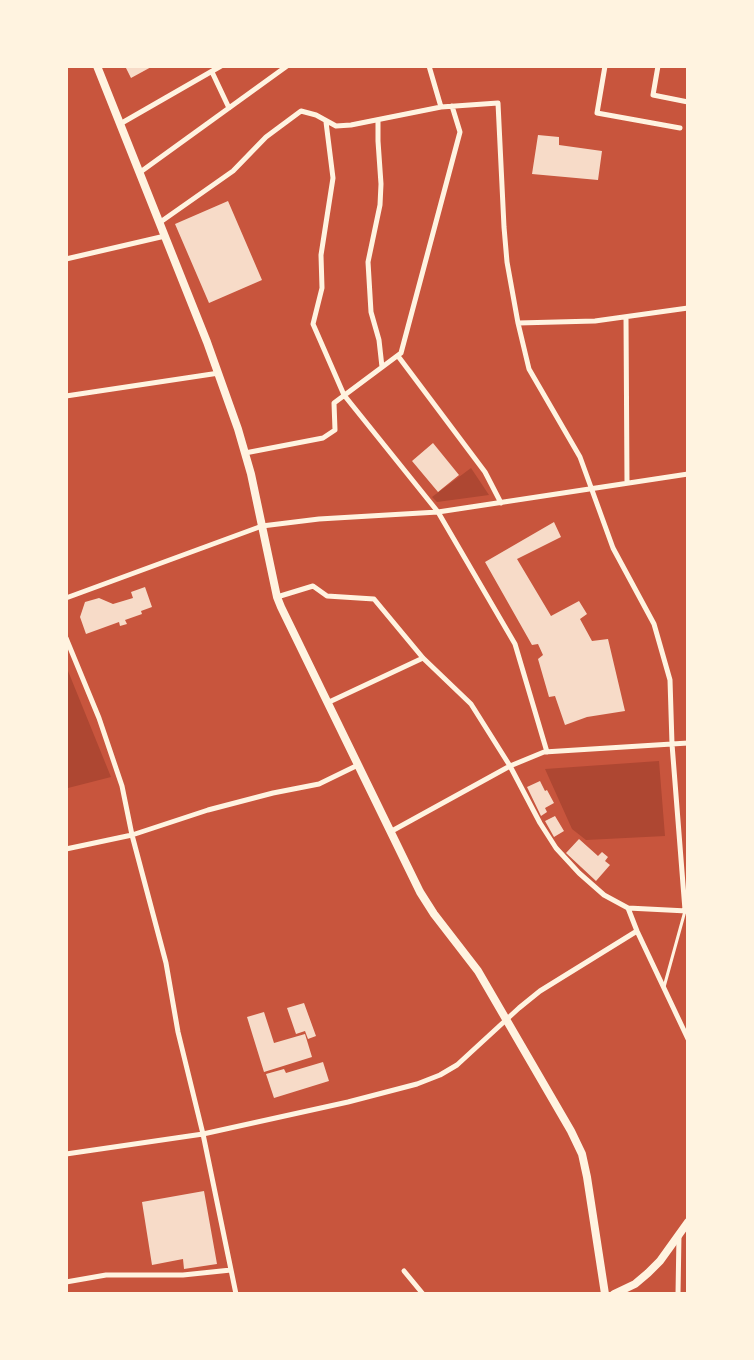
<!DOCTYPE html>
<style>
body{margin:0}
#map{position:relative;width:754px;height:1360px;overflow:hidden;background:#c8553d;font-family:"Work Sans",sans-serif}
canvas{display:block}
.frame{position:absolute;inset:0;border:68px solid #fff3e0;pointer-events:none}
</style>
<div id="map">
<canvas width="754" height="1360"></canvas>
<div class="frame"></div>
</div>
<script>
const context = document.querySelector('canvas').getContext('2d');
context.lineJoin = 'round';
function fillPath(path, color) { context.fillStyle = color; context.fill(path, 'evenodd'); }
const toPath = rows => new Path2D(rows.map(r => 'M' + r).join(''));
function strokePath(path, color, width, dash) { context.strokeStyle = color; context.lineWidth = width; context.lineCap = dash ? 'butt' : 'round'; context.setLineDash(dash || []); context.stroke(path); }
fillPath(toPath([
 [471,468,489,495,437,502,432,497],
 [66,666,111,777,68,788,66,785],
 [659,761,665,836,586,840,572,829,545,769]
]), '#ae4732');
fillPath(toPath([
 [125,66,153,66,131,78],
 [538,135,559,137,559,145,602,151,598,180,532,174],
 [228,201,262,280,209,303,175,224],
 [433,443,459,475,438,492,412,461],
 [554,522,561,537,517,559,551,616,579,601,587,614,580,619,592,641,608,639,625,711,587,717,565,725,555,696,549,697,538,659,543,655,538,644,532,645,485,562],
 [145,587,152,607,141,611,142,614,125,620,127,624,120,626,119,622,86,634,80,617,85,602,99,598,113,604,133,598,131,592],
 [540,781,545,791,547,790,554,803,545,808,547,812,541,816,527,787],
 [555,816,564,831,554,837,545,821],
 [579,839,598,856,602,852,608,857,605,861,610,865,596,881,566,853],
 [304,1003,316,1036,308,1039,305,1031,296,1034,287,1008],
 [264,1012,274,1043,305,1034,312,1057,264,1072,247,1017],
 [323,1062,329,1081,274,1098,266,1074,284,1069,286,1073],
 [204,1191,217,1264,184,1269,183,1259,152,1265,142,1202]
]), '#f7dbc8');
strokePath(toPath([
 [664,987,685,911]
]), '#fff3e0', 3);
strokePath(toPath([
 [429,66,441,107],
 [605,66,597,113,680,128],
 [658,66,653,95,688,102],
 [212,72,229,108],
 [378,120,378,141,381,184,380,205,368,262,371,312,379,340,382,367],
 [326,122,333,178,321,255,322,288,313,324,344,395,438,512,515,644,547,752],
 [120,124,221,66],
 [139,173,287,66],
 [159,223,233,171,266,137,301,111,316,115,336,126,351,125,441,107,498,103,504,227,507,262,518,323,529,369,580,457,613,548,654,624,670,680,672,744,685,910],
 [66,259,165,236],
 [626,317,627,483],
 [518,323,595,321,688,308],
 [398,356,485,472,501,503],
 [66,396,219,373],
 [245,453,323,438,335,430,334,403,401,353,460,132,452,106],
 [277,597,313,586,327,596,374,599,423,658,471,704,510,766,540,823,556,848,579,873,604,895,628,908,687,911],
 [66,598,262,526,319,519,438,512,688,474],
 [66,638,99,718,122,786,132,835,166,963,178,1032,203,1134,236,1294],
 [327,703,423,658],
 [390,832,510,766,544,752,688,743],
 [66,849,132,835,208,810,273,793,319,784,358,765],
 [628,908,637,931,688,1039],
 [66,1154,203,1134,348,1102,417,1084,440,1075,457,1065,519,1008,540,991,637,931],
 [404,1271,423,1294],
 [66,1282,106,1275,183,1275,231,1270],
 [678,1294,679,1235]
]), '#fff3e0', 5);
strokePath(toPath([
 [97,66,207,342,238,429,251,474,277,597,281,607,420,892,434,914,478,971,571,1131,582,1154,587,1177,605,1294],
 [614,1294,635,1284,648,1273,660,1261,688,1222]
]), '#fff3e0', 8);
</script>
